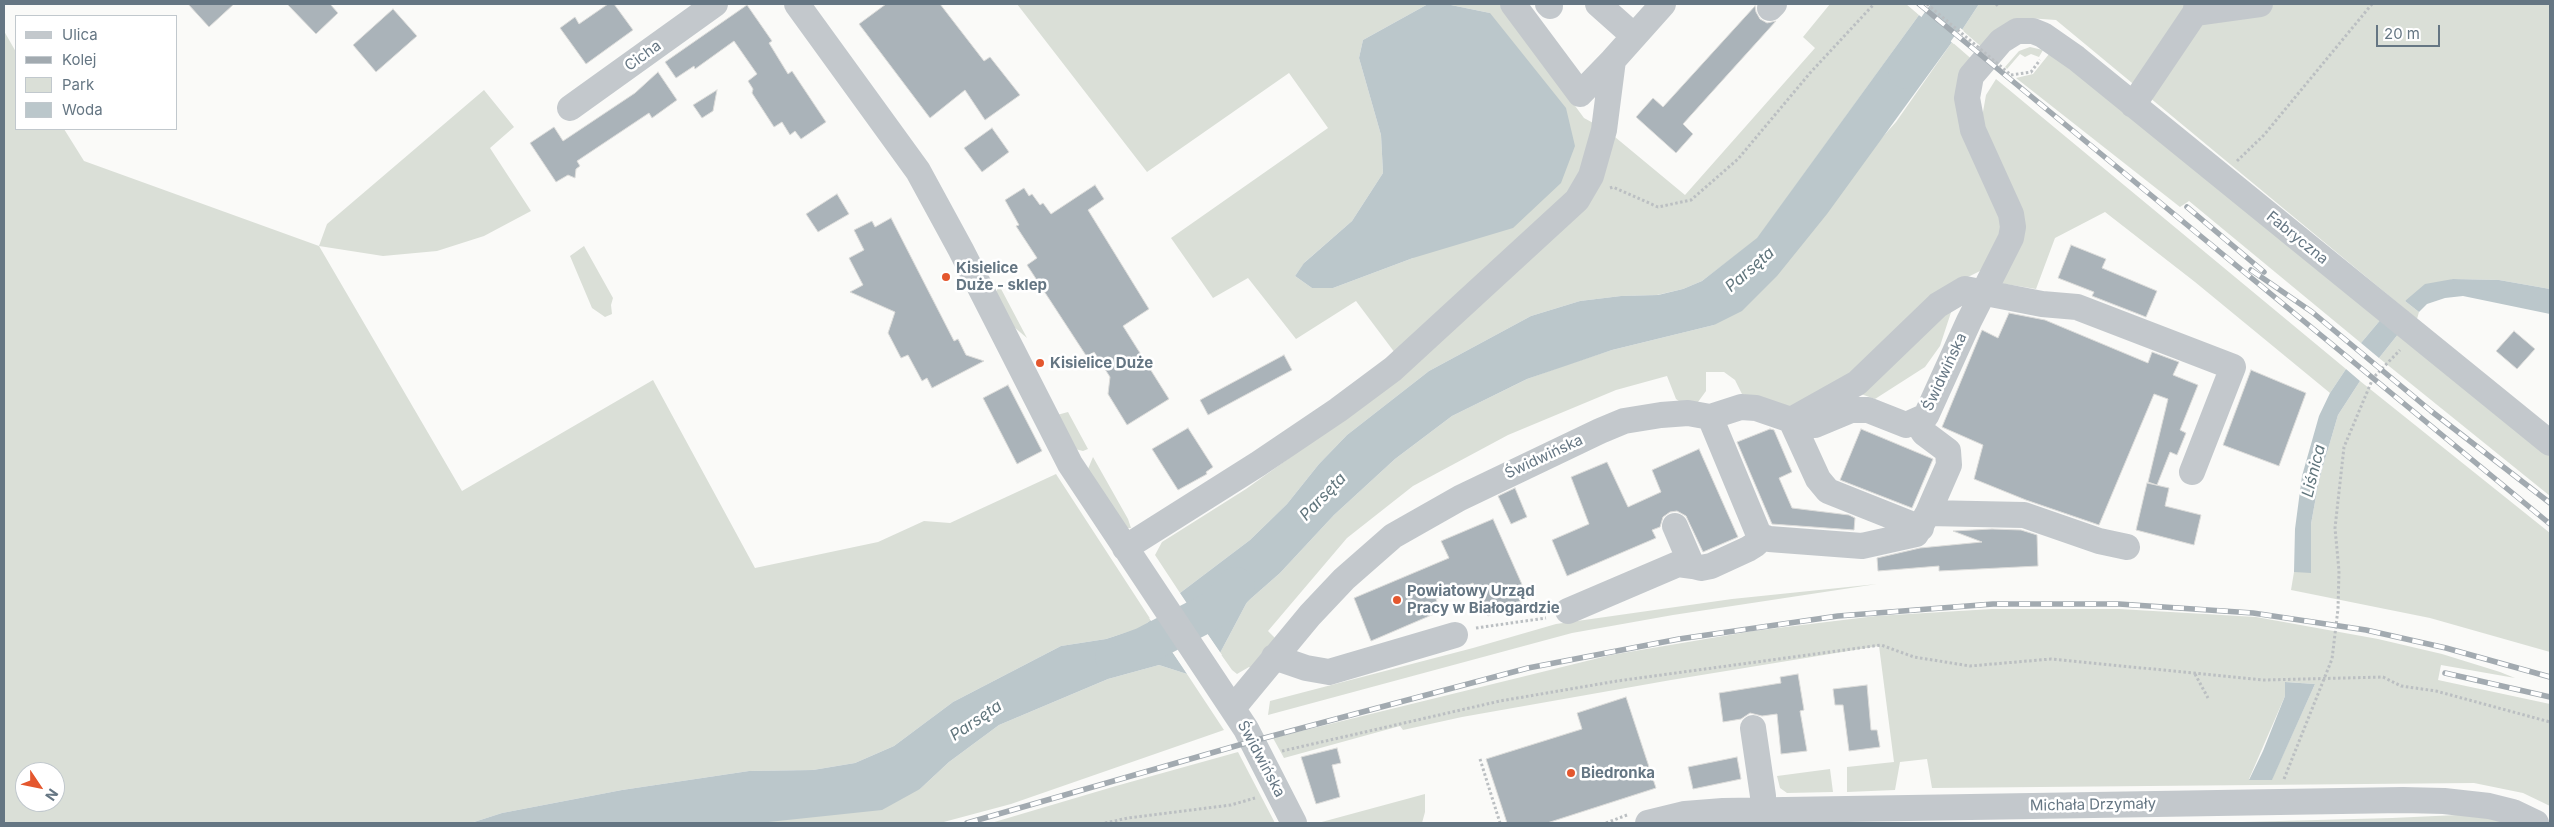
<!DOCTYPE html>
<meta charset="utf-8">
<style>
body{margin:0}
#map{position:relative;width:2554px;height:827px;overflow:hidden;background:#fafaf8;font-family:Inter,sans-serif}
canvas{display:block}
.frame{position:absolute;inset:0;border:5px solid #657683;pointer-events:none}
.legend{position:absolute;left:15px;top:15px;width:162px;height:115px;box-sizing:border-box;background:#fff;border:1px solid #c1c8cd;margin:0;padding:6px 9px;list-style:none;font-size:15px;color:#657683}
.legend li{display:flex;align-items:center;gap:10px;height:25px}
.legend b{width:25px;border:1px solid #c1c8cd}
.north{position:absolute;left:15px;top:762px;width:50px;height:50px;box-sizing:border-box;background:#fff;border:1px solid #c1c8cd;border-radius:50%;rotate:124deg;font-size:14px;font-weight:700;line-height:20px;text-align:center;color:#657683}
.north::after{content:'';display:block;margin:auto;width:18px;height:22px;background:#e4572e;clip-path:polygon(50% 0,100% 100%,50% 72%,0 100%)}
.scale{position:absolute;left:2376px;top:25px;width:64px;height:22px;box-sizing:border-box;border:2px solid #657683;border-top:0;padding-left:6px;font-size:15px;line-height:18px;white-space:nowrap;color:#657683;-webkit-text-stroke:4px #fff;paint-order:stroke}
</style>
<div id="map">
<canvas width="2554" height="827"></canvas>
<div class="frame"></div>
<ul class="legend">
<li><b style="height:6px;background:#c3c8cc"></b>Ulica</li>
<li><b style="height:6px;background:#a2aab0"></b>Kolej</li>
<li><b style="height:14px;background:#dadfd7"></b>Park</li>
<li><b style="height:14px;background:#bbc7cb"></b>Woda</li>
</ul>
<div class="north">N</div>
<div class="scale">20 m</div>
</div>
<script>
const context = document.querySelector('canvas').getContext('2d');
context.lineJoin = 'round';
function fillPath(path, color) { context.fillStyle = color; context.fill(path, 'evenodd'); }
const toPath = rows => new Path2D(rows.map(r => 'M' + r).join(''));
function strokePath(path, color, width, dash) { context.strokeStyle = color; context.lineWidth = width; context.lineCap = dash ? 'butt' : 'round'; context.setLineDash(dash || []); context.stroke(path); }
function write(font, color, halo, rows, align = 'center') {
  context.font = font + ' Inter,sans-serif'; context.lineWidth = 5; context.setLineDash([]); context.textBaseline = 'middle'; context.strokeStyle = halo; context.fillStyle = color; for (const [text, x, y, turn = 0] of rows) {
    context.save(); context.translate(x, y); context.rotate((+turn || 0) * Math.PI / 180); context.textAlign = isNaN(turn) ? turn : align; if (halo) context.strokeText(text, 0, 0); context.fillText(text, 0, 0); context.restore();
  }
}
fillPath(toPath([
 [1017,4,1428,4,1363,40,1359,58,1381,135,1383,173,1352,221,1305,262,1295,276,1312,288,1333,288,1413,258,1490,13,1446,4,1500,4,1584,118,1595,124,1583,171,1570,195,1395,353,1356,301,1296,339,1248,278,1213,298,1171,238,1328,128,1289,73,1147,172],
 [1830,4,1906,4,1919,15,1757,239,1702,281,1683,289,1657,295,1621,296,1580,301,1531,316,1429,371,1347,435,1319,464,1287,504,1250,540,1180,593,1155,555,1162,542,1246,489,1299,451,1510,268,1615,137,1685,195,1815,48,1803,37],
 [1979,4,2550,4,2550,289,2499,280,2453,279,2405,301,2419,312,2417,319,2056,20,2027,18,2013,23,1985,50,1962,30],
 [4,31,16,52,16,129,64,129,84,161,319,246,327,224,484,90,514,127,490,148,531,211,484,236,437,251,383,256,319,246,462,491,653,380,755,568,878,542,924,521,950,523,1056,474,1151,620,1141,628,1106,639,1061,646,953,702,894,746,855,763,813,770,749,771,622,790,502,813,471,823,4,823],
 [25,772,55,772,55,802,25,802],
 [1952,42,1975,62,1964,77,2005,224,1986,268,1966,278,1957,294,1940,346,1925,367,1875,399,1844,388,1817,415,1742,394,1735,380,1724,372,1706,372,1706,391,1698,402,1683,404,1676,399,1667,376,1616,390,1508,435,1413,486,1347,538,1268,631,1277,640,1254,670,1249,667,1237,674,1232,670,1220,653,1247,602,1280,573,1334,515,1395,459,1452,416,1527,379,1566,365,1612,350,1714,325,1896,122],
 [2030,47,2043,50,2039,57,2031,54,2025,57,2020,54,2007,69,2005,67,2019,51],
 [2049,54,2100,89,2382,318,2361,343,2189,201,2180,207,2016,78,2033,74],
 [1996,79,2346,369,2330,393,2195,282,2105,212,2055,238,2036,289,1999,283,2019,245,1981,123,1986,95],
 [584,246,613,298,611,305,612,314,605,317,592,308,570,256],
 [999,285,1027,338,1008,322,996,292],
 [2399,333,2550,455,2550,496,2379,358],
 [2360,381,2550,533,2550,652,2430,618,2291,590,2294,572,2311,572,2311,524,2319,480,2338,415],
 [1068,412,1088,449,1083,451,1075,449,1057,415],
 [1093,457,1128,519,1131,528,1127,528,1088,469],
 [1877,584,1673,615,1572,633,1268,715,1270,701,1473,648,1556,624,1732,599],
 [1992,609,2119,609,2256,617,2378,639,2442,654,2500,672,2515,678,2441,665,2438,680,2550,704,2550,806,2523,793,2474,783,1932,788,1927,759,1900,762,1895,790,1847,792,1847,767,1894,762,1879,646,1671,680,1462,717,1403,730,1400,726,1284,758,1273,738,1611,655,1753,631,1876,616],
 [2286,682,2315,684,2272,779,2249,779,2285,696],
 [1159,665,1187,674,1224,730,1011,804,940,823,758,823,920,789,949,762,999,725,1108,679],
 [1238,752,1275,823,991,823,1116,786],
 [1830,769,1833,792,1787,793,1780,788,1777,776],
 [1425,794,1425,812,1422,823,1318,823],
 [2479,814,2509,823,2204,823,2392,818]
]), '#dadfd7');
fillPath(toPath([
 [1428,4,1446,4,1490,13,1566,108,1575,146,1561,183,1513,228,1413,258,1333,288,1312,288,1295,276,1304,263,1352,221,1383,173,1381,135,1359,58,1363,40],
 [1931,4,1979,4,1962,30],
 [1919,15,1952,42,1827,214,1777,276,1742,311,1714,325,1612,350,1527,379,1452,416,1395,459,1334,515,1280,573,1247,602,1220,653,1180,593,1250,540,1287,504,1319,464,1347,435,1429,371,1531,316,1580,301,1621,296,1658,295,1683,289,1702,281,1757,238],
 [2453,279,2499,280,2550,289,2550,314,2463,296,2445,298,2427,304,2419,312,2405,301,2425,284],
 [2382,318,2399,333,2379,358,2361,343],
 [2346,369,2360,381,2338,415,2319,480,2311,524,2311,573,2294,572,2295,529,2302,476,2319,416,2330,393],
 [1151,620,1187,674,1159,665,1108,679,999,725,949,762,920,789,882,810,759,823,471,823,502,813,622,790,749,771,813,770,855,763,894,746,953,702,1061,646,1106,639,1141,628],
 [2285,682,2315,684,2272,780,2249,780,2263,751,2285,696]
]), '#bbc7cb');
fillPath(toPath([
 [1929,4,1931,4,1964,31,1960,32],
 [1917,13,1921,13,1954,41,1954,44],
 [1178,591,1222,655,1218,655,1178,594],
 [1149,618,1153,619,1189,673,1189,676]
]), '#fafaf8');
strokePath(toPath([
 [1907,70,1954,4],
 [1114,657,1144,646,1215,609,1236,586]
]), '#bbc7cb', 38);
const building = toPath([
 [188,4,234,4,209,27,188,4],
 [287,4,330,4,338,13,316,34,287,4],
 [608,4,614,4,633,30,586,64,560,28,575,17,579,24,608,4],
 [886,4,940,4,984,61,990,57,1020,95,985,120,965,90,930,118,859,24,886,4],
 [747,5,772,41,769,43,788,74,792,71,826,122,801,139,795,131,790,135,782,122,774,127,752,93,753,89,748,81,757,74,734,41,695,69,694,66,676,78,665,62,747,5],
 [1755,6,1756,12,1760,19,1767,23,1776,21,1683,124,1693,134,1676,153,1636,117,1653,98,1663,107,1755,6],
 [393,9,417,36,376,72,353,45,393,9],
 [658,72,677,100,652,118,649,113,577,161,580,166,576,169,575,178,568,175,556,182,530,143,554,127,563,141,635,93,658,72],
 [717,90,713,111,702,118,693,105,717,90],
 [992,128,1009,152,982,172,964,148,992,128],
 [1095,185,1104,199,1088,210,1149,309,1123,326,1169,399,1127,425,1108,394,1110,377,1094,352,1087,357,1027,265,1037,258,1016,226,1019,225,1005,200,1024,188,1029,196,1032,194,1040,205,1043,203,1051,214,1095,185],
 [837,194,849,214,818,232,806,214,837,194],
 [891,218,954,341,958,339,966,355,984,361,932,388,927,378,922,381,908,355,901,358,888,333,895,312,850,292,863,285,849,258,864,250,854,230,872,221,875,227,891,218],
 [2071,245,2106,259,2102,268,2157,291,2146,317,2092,296,2094,292,2058,278,2071,245],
 [2009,313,2045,320,2148,363,2152,352,2179,362,2173,375,2198,385,2180,430,2186,433,2177,455,2170,452,2157,485,2148,482,2168,399,2154,394,2099,525,2026,500,1974,479,1983,445,1942,427,1982,330,1998,338,2009,313],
 [2514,331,2535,349,2517,369,2496,351,2514,331],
 [1284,355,1292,370,1208,415,1200,400,1284,355],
 [2251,370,2306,393,2279,466,2223,445,2251,370],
 [1008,385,1042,451,1017,464,983,398,1008,385],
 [1188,428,1213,467,1206,472,1207,474,1178,490,1152,449,1188,428],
 [1770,429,1774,430,1792,472,1779,478,1792,508,1849,515,1855,518,1854,530,1772,524,1737,442,1770,429],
 [1861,429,1933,459,1912,508,1840,480,1861,429],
 [1699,449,1738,537,1703,552,1686,516,1677,511,1670,512,1663,517,1660,527,1652,530,1656,538,1567,576,1552,540,1589,524,1571,477,1607,462,1628,507,1661,492,1652,470,1699,449],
 [2147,483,2169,488,2165,506,2201,515,2194,545,2136,530,2147,483],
 [1515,488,1527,517,1511,524,1498,496,1515,488],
 [1493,519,1528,598,1488,616,1473,583,1436,599,1441,611,1371,641,1354,598,1449,558,1441,541,1493,519],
 [1992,529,2021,530,2037,535,2038,566,1939,571,1939,566,1878,571,1877,558,1920,548,1982,542,1953,531,1992,529],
 [1798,674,1804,710,1800,711,1807,751,1781,754,1777,714,1762,716,1750,713,1741,719,1723,722,1719,693,1781,683,1780,677,1798,674],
 [1867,685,1871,730,1877,730,1880,747,1849,751,1843,705,1835,705,1833,689,1867,685],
 [1626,697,1656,788,1547,823,1507,823,1486,759,1582,729,1577,713,1626,697],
 [1337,748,1341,763,1332,765,1340,797,1316,804,1301,757,1337,748],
 [1737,757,1741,779,1693,789,1688,767,1737,757]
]);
fillPath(building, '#aab3b9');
strokePath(building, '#dcdcda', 1);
strokePath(toPath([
 [1996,4,1999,7],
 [2011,75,2031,72,2040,60],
 [2237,161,2264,135,2372,4],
 [1610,188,1613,187,1658,207,1691,200,1738,159,1810,73,1874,4],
 [1476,628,1546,618],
 [2195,674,2208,698],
 [1282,751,1500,701,1617,681,1881,645,1914,657,1970,666,2051,659,2264,680,2383,677,2401,686,2436,691,2550,722],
 [1480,759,1500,823],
 [2284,779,2332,659,2338,609,2339,571,2335,528,2344,447,2373,378,2400,350],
 [1105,823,1128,818,1231,805,1255,798],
 [1606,823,1627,815]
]), '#bbbfc2', 3, [2.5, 2.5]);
strokePath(toPath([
 [797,4,918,171,961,250,1070,464,1246,729,1294,823],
 [1513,4,1580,94,1613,60],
 [1548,4,1550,6],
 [1598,4,1634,36],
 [1770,8,1774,4],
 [2195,13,2260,4],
 [2133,105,2195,13,2197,4],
 [570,108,715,4],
 [1710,417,1759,535,1769,539,1862,546,1916,534,1928,513,2024,515,2099,541,2127,547],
 [1917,422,1924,433,1948,451,1949,465,1928,513],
 [1675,526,1690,561,1693,566,1701,568,1711,566,1748,549,1756,544,1759,535],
 [1921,528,1828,491,1818,479,1791,420,1857,383,1938,305,1965,289,2042,304,2077,307,2233,367,2192,472],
 [1125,548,1258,464,1338,410,1393,369,1577,200,1591,176,1604,130,1613,60,1663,4],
 [1568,611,1678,564,1693,566],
 [1274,657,1306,668,1329,672,1455,635],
 [1233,708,1310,615,1344,579,1393,536,1460,498,1600,431,1624,421,1661,415,1688,413,1710,417,1741,407,1756,408,1791,420,1815,425,1851,410,1868,410,1906,425,1926,416,1969,321,2011,238,2013,227,2011,214,1973,130,1967,98,1971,76,2001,41,2017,31,2033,31,2043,35,2076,58,2550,443],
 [1753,728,1763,796,1763,810],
 [1648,823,1685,814,1723,811,2403,800,2444,801,2489,806,2513,812,2536,823]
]), '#c3c8cc', 26);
const rail = toPath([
 [1919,4,2550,524],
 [2187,207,2264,272],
 [2251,270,2312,312,2431,411,2550,503],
 [2445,673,2550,697],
 [967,823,1253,741,1528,668,1679,639,1838,616,1993,604,2119,604,2253,613,2366,630,2446,648,2550,677]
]);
strokePath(rail, '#a2aab0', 5.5);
strokePath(rail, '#fff', 4, [11]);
strokePath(toPath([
 [1927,4,2011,75]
]), '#bbbfc2', 3, [2.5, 2.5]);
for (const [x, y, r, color] of [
 [946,277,5,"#e4572e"],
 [1040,363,5,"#e4572e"],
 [1397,600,5,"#e4572e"],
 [1571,773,5,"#e4572e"]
]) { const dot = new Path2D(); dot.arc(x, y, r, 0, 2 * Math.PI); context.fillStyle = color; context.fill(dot); strokePath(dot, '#fff', 2); }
write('15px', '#657683', '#fff', [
 ["Cicha",643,56,-36],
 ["Fabryczna",2297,238,39],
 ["Świdwińska",1945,372,-65],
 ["Świdwińska",1544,457,-25],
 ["Świdwińska",1261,759,62],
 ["Michała Drzymały",2093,805,-1]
]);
write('bold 15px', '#657683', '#fff', [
 ["Kisielice",956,268],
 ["Duże - sklep",956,285],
 ["Kisielice Duże",1050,363],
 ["Powiatowy Urząd",1407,591],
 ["Pracy w Białogardzie",1407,608],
 ["Biedronka",1581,773]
], 'left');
write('italic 16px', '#60757c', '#fff', [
 ["Parsęta",1750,270,-41],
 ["Liśnica",2314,471,-76],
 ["Parsęta",1323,497,-46],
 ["Parsęta",976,721,-34]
]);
</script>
